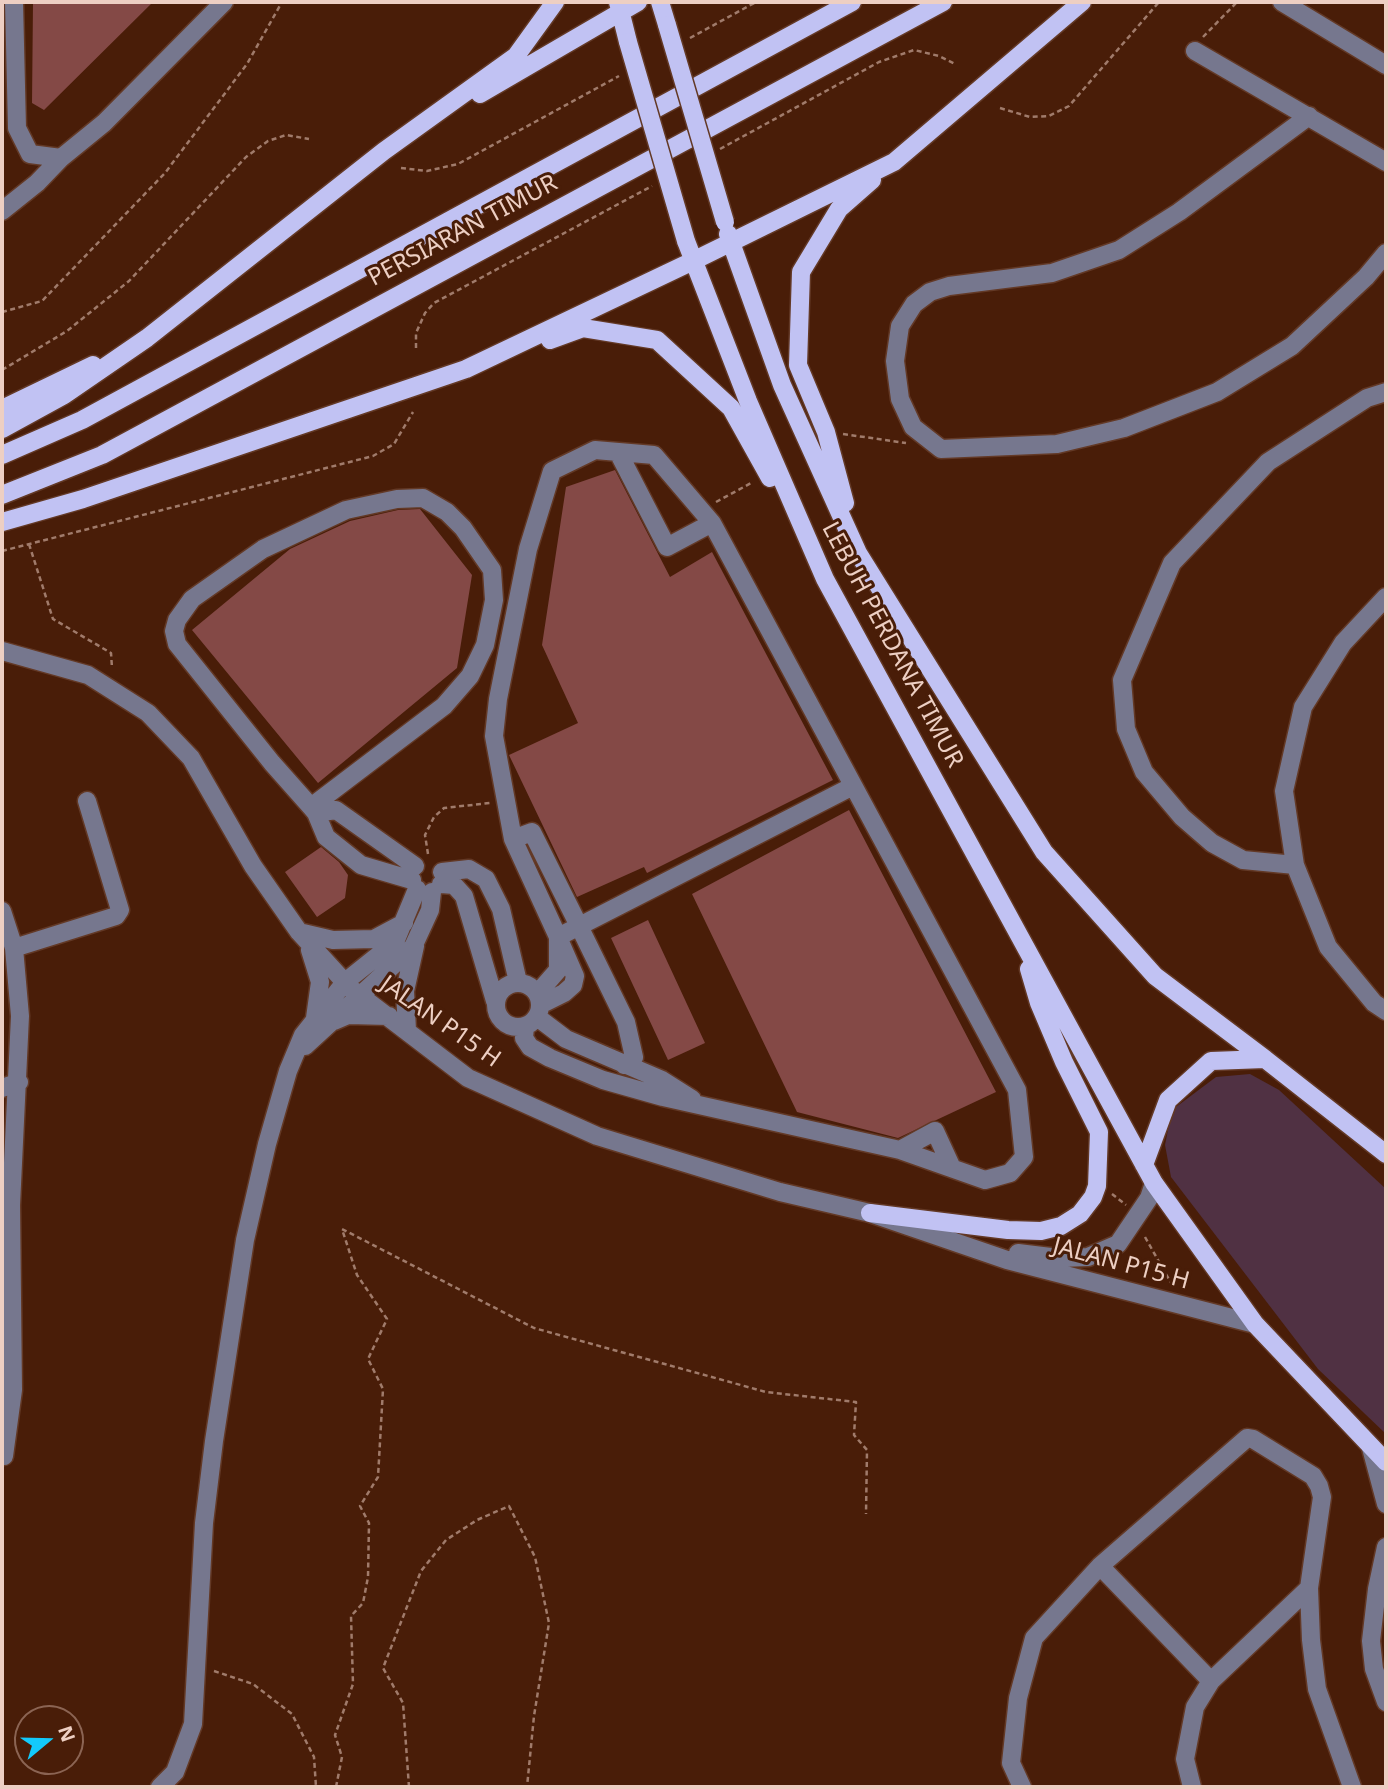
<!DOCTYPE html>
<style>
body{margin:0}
#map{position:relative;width:1388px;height:1789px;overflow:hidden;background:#491d08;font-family:"Noto Sans",sans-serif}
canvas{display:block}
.frame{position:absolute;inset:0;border:4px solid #edcfc3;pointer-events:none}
.north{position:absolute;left:14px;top:1705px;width:70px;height:70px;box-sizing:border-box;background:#491d08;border:2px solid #8b6453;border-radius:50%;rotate:71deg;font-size:19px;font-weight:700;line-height:28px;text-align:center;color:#edcfc3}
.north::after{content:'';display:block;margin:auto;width:24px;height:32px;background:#13cafb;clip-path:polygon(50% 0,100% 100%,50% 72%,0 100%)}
</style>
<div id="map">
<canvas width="1388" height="1789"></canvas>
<div class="frame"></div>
<div class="north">N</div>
</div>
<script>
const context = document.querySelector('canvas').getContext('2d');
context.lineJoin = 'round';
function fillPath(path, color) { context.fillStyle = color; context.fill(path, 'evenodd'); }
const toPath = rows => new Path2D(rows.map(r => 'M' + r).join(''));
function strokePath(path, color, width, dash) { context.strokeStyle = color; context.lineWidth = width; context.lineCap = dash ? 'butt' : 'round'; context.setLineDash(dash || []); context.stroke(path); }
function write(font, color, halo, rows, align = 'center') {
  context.font = font + ' "Noto Sans",sans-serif'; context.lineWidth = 6; context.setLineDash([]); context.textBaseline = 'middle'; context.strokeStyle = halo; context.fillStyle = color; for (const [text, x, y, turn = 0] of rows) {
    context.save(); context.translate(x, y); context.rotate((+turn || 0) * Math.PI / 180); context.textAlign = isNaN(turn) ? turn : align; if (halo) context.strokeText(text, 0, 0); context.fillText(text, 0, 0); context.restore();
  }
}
fillPath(toPath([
 [1250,1074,1279,1090,1386,1189,1386,1434,1318,1369,1171,1177,1165,1145,1172,1110,1216,1077]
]), '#503143');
fillPath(toPath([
 [33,2,153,2,44,110,32,103],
 [615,470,670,577,712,552,833,780,647,873,644,867,577,897,509,755,578,723,542,645,566,487],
 [420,509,472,575,457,668,318,783,192,630,290,549,350,521,398,510],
 [849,810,996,1092,898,1138,797,1112,692,894],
 [321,847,339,862,348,875,345,898,317,917,285,872],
 [648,920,705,1043,668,1060,611,938]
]), '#844946');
const minor = toPath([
 [14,2,17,128,30,154,61,158,104,123,224,2],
 [1282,2,1386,65],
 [1195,51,1386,162],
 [1309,116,1179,212,1119,250,1052,273,949,286,930,292,914,304,900,326,895,361,900,399,913,427,941,449,1057,444,1124,428,1217,392,1292,346,1366,277,1386,253],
 [2,211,37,183,61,158],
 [618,452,667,547,712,523],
 [1386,597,1343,643,1303,707,1284,791,1295,865,1328,947,1374,1003,1386,1011],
 [2,651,88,675,148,713,191,758,253,866,299,932,350,988,468,1078,597,1136,780,1192,870,1213,1007,1260,1255,1324],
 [311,807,444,706,470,676,485,645,494,600,492,570,463,528,447,512,423,498,397,499,346,510,263,549,192,599,177,620,174,631,177,644,272,763,311,807,316,813],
 [513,839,532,832,579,926,626,1022,634,1057,624,1065],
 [1295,865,1243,860,1212,843,1182,817,1144,772,1126,729,1122,680,1172,563,1268,462,1367,398,1386,392],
 [442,872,469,869,486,879,501,909,518,982],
 [412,880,361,865,326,837,316,813,336,810,415,866],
 [441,884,454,885,464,896,495,1001],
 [2,911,14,948,20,1016,11,1205,13,1390,4,1456],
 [299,932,333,940,374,939,404,923],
 [14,948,116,916,120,910,87,801],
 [310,950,320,982,315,1018],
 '496 1005a22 22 0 1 1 44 0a22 22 0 1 1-44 0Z',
 [540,1005,564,993,573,985,575,976,558,937,853,786],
 [537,1017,566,1039,662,1080,692,1099],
 [334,1021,348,1015,389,1016],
 [525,1027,524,1038,530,1047,550,1058,603,1080,663,1097,900,1150,985,1180,1010,1173,1024,1157,1017,1090,712,523,654,455,595,450,552,471,528,549,498,699,494,736,513,839,558,937,558,970,537,994],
 [407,1030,405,991,415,946],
 [305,1046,413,947,430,910,432,892],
 [2,1088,19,1082],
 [900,1150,935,1131,952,1168],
 [1018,1253,1059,1258,1088,1257,1118,1244,1149,1198,1154,1183],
 [1371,1448,1386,1504],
 [1386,1547,1377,1589,1371,1641,1374,1669,1386,1702],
 [1100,1566,1211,1681],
 [160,1787,175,1772,193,1724,204,1523,214,1441,245,1240,267,1144,288,1071,303,1035,345,982,395,942,417,889],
 [1022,1787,1011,1763,1018,1698,1034,1638,1100,1566,1247,1438,1253,1439,1313,1476,1319,1486,1322,1497,1309,1588,1311,1640,1317,1689,1352,1787],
 [1192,1787,1185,1759,1195,1707,1211,1681,1309,1588]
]);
const major = toPath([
 [618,2,628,42],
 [660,2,667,25],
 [480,94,638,2],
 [728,234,782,385,858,553,1044,852,1155,976,1265,1059],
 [686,241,748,401,825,579,1154,1183,1255,1324,1386,1462],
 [550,340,583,328,657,340,731,408,770,478],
 [2,409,93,365],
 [2,429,64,395,147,338,384,151,516,56,555,2],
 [2,455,82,420,852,2],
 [2,495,102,455,943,2],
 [845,503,826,432,798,365,801,272,839,209,872,180],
 [2,522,83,499,466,369,693,261,894,162,1082,2],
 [1144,1165,1168,1100,1211,1061,1265,1059,1386,1154],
 [870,1213,1008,1230,1041,1231,1061,1226,1080,1214,1093,1197,1097,1186,1099,1132,1064,1062,1039,1003,1029,969]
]);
strokePath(minor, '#633926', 21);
strokePath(major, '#633926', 21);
strokePath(toPath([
 [1203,37,1237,2],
 [690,38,756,2],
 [1000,108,1030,117,1049,116,1069,106,1159,2],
 [720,149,879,62,914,50,939,56,955,64],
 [401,168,427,171,458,164,619,76],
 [2,312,42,301,165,173,247,64,282,2],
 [416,348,416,333,425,313,434,303,652,186],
 [2,370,67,331,129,281,246,157,268,141,286,135,309,139],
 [843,434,906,443],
 [716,502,753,482],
 [29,544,53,619,111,653,112,668],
 [2,551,373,456,394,444,413,412],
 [428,854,425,835,434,817,444,808,490,803],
 [1112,1194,1126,1205],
 [1145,1237,1171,1283],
 [214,1671,253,1684,292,1714,314,1757,316,1787],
 [336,1787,342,1757,335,1735,353,1684,351,1616,363,1603,368,1577,369,1523,360,1506,378,1477,383,1389,368,1359,387,1319,357,1275,342,1229,534,1328,766,1392,856,1402,854,1435,867,1450,866,1514],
 [409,1787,403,1703,383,1668,421,1571,446,1540,477,1520,509,1506,535,1557,549,1623,534,1716,527,1787]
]), '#a07b6b', 2.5, [5, 3.5]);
strokePath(minor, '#76778e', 18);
strokePath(major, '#c1c2f3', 18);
const majorBridge = toPath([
 [667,25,725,222],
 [628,42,686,241]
]);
strokePath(majorBridge, '#633926', 21, []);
strokePath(majorBridge, '#c1c2f3', 18);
write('24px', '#edcfc3', '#491d08', [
 ["PERSIARAN TIMUR",463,231,-28],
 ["LEBUH PERDANA TIMUR",892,645,62],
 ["JALAN P15 H",440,1022,35],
 ["JALAN P15 H",1121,1264,15]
]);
</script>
